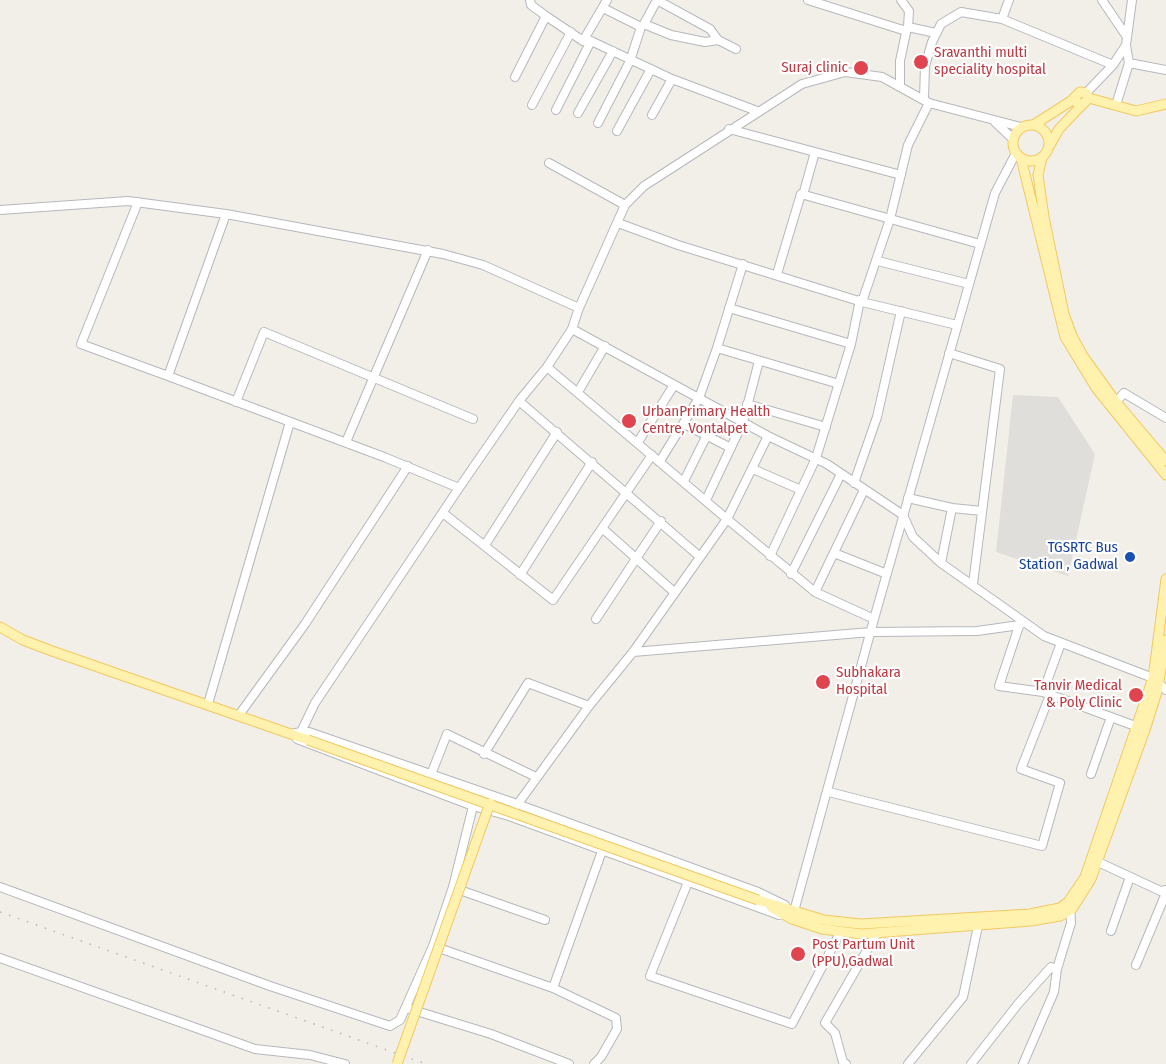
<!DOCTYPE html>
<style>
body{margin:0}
canvas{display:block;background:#f1efe8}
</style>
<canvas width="1166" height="1064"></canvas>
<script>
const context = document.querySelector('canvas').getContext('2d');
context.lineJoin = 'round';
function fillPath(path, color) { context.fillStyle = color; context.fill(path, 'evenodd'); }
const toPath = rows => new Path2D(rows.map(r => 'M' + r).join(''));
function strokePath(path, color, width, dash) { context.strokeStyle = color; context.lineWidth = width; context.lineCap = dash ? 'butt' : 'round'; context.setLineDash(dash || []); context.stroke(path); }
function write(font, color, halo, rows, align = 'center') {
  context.font = font + ' "Fira Sans Condensed",sans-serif'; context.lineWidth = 4.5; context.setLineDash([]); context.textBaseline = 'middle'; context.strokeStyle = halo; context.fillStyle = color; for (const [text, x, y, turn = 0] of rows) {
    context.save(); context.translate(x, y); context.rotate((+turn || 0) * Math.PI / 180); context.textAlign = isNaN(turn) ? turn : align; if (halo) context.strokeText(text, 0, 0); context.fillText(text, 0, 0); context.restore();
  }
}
fillPath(toPath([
 [1013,395,1058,397,1095,454,1068,576,996,552]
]), '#e0deda');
fillPath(toPath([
 [815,672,833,676,829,693,812,689]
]), '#fce8e6');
const minor = toPath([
 [530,0,531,5,546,16],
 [808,0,906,31],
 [901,0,909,11,908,27,936,33],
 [1102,0,1127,37],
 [1002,19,1009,0],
 [644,24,657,0,710,29,718,40],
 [641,27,644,24,671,35,705,42,718,40,736,49],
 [583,41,607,0],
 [1126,45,1129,63,1166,70],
 [1113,65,1126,45,1132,0],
 [515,77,546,16,583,41,591,41,672,79,757,111],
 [900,86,900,61,907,28],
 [924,99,925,66,932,42,941,24,961,12,1002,19,1113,65,1086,93],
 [532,105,571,32],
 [1116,105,1129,63],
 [556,110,591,41],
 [578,113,613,51],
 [652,115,672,79],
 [995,122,1013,139],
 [598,123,630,61,641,27,603,8],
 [729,129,901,175],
 [617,131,651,69],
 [549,163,625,205],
 [803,195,815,152],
 [138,202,81,344,168,376],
 [0,210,128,201,226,214,443,254,483,265,579,308,572,329,547,367,519,401,459,488,315,703,301,732,291,734],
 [226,214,168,376,384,457,459,488],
 [618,223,678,245,862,302,957,325],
 [878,261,969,284],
 [743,264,717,348,839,384],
 [777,274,801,194,980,244],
 [862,302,890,219,908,145,929,103],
 [579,308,625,205,644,186,802,84,845,72,882,77,929,103,1021,127],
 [729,308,851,344],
 [572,329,768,436,827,464,903,515,913,537,941,563,1044,636,1153,678,1166,690],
 [949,353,1000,369,973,584],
 [578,392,605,346],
 [519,401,699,556],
 [236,402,264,332,473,419],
 [1116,402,1124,393,1166,418],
 [747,404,826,427],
 [684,424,731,448],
 [768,436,727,519,815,592,874,619,995,193,1016,153],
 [346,442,428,250],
 [638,442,674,385],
 [660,461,699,398,717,348],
 [753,469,801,490],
 [684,481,706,437],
 [854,483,877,417,901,311],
 [908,498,952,508,982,511],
 [706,500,743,422,759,361],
 [443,513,553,600,652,455],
 [602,528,674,592],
 [485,545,557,432],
 [834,553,887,574],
 [770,556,816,458,851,344,860,300],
 [941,563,952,508],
 [791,574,841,474],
 [520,575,592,462],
 [815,592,864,490],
 [596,619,661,521],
 [1020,623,999,686,1043,692,1138,727],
 [633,652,871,632,977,631,1020,625],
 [1043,692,1061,643],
 [208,704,290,422],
 [239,715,305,624,408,466],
 [301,732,309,732,517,804,758,892,785,905],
 [297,739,473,806,509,816,779,915],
 [484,754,528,683,589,706],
 [1091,774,1111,717],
 [430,777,447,734,536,777],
 [829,792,1042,846,1060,783,1021,769,1050,695],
 [509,816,589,706,633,652,727,519,547,367],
 [1098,862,1165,893,1165,890],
 [688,882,650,976,792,1024,840,933],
 [0,887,270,986,390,1026,400,1020,433,946,453,887,473,806],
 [454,888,545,920],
 [793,915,874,619],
 [1111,931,1130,877],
 [433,946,553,988,602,851],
 [0,958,255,1049,310,1055,345,1064],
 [1136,965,1166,893],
 [553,988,616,1018,617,1029,601,1057,594,1064],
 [410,1009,491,1034,569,1064],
 [846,1064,843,1062,835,1033,825,1023,877,933],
 [908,1064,963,997,978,926],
 [971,1064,1018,1004,1051,967,1057,969],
 [1023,1064,1054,992,1057,969,1071,923,1070,906]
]);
const major = toPath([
 [1089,98,1136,111,1166,104],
 [1035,124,1071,101,1080,92,1086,93,1089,98,1082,105,1076,102,1075,97],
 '1013 143a18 18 0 1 1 36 0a18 18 0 1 1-36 0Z',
 [1050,145,1059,129,1082,105],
 [1021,158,1065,337,1096,388,1166,475],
 [1042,158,1038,175,1044,217,1064,314,1072,336,1083,356,1116,402,1166,461],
 [0,627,23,640,52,651,308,740],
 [758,900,824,920,861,924,1030,914,1060,908,1068,902,1085,877,1153,678,1166,579],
 [771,907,792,919,822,929,861,934,1031,921,1060,916,1072,909,1091,879,1145,730,1157,692,1166,640]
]);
strokePath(minor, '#b5b8bc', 10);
strokePath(major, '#f2c960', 11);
strokePath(minor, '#fff', 8);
strokePath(major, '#fff2af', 9);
strokePath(toPath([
 [0,912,426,1064]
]), '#b6b7b8', 1.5, [1.5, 8]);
const majorBridge = toPath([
 [308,740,758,900],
 [397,1064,490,803]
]);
strokePath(majorBridge, '#f2c960', 11, []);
strokePath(majorBridge, '#fff2af', 9);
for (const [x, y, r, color] of [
 [921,62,8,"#e0444e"],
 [861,68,8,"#e0444e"],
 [629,421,8,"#e0444e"],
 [1130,557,6,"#1a4fb4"],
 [823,682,8,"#e0444e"],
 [1136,695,8,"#e0444e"],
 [798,954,8,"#e0444e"]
]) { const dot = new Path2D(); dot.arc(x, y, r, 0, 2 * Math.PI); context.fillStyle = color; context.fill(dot); strokePath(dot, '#fff', 2); }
write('15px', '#be3a42', '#fff', [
 ["Sravanthi multi",934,53],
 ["speciality hospital",934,70],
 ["Suraj clinic",848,68,"right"],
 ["UrbanPrimary Health",642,412],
 ["Centre, Vontalpet",642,429],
 ["Subhakara",836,673],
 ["Hospital",836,690],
 ["Tanvir Medical",1122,686,"right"],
 ["& Poly Clinic",1122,703,"right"],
 ["Post Partum Unit",812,945],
 ["(PPU),Gadwal",812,962]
], 'left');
write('15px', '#164399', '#fff', [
 ["TGSRTC Bus",1118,548],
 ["Station , Gadwal",1118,565]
], 'right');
</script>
